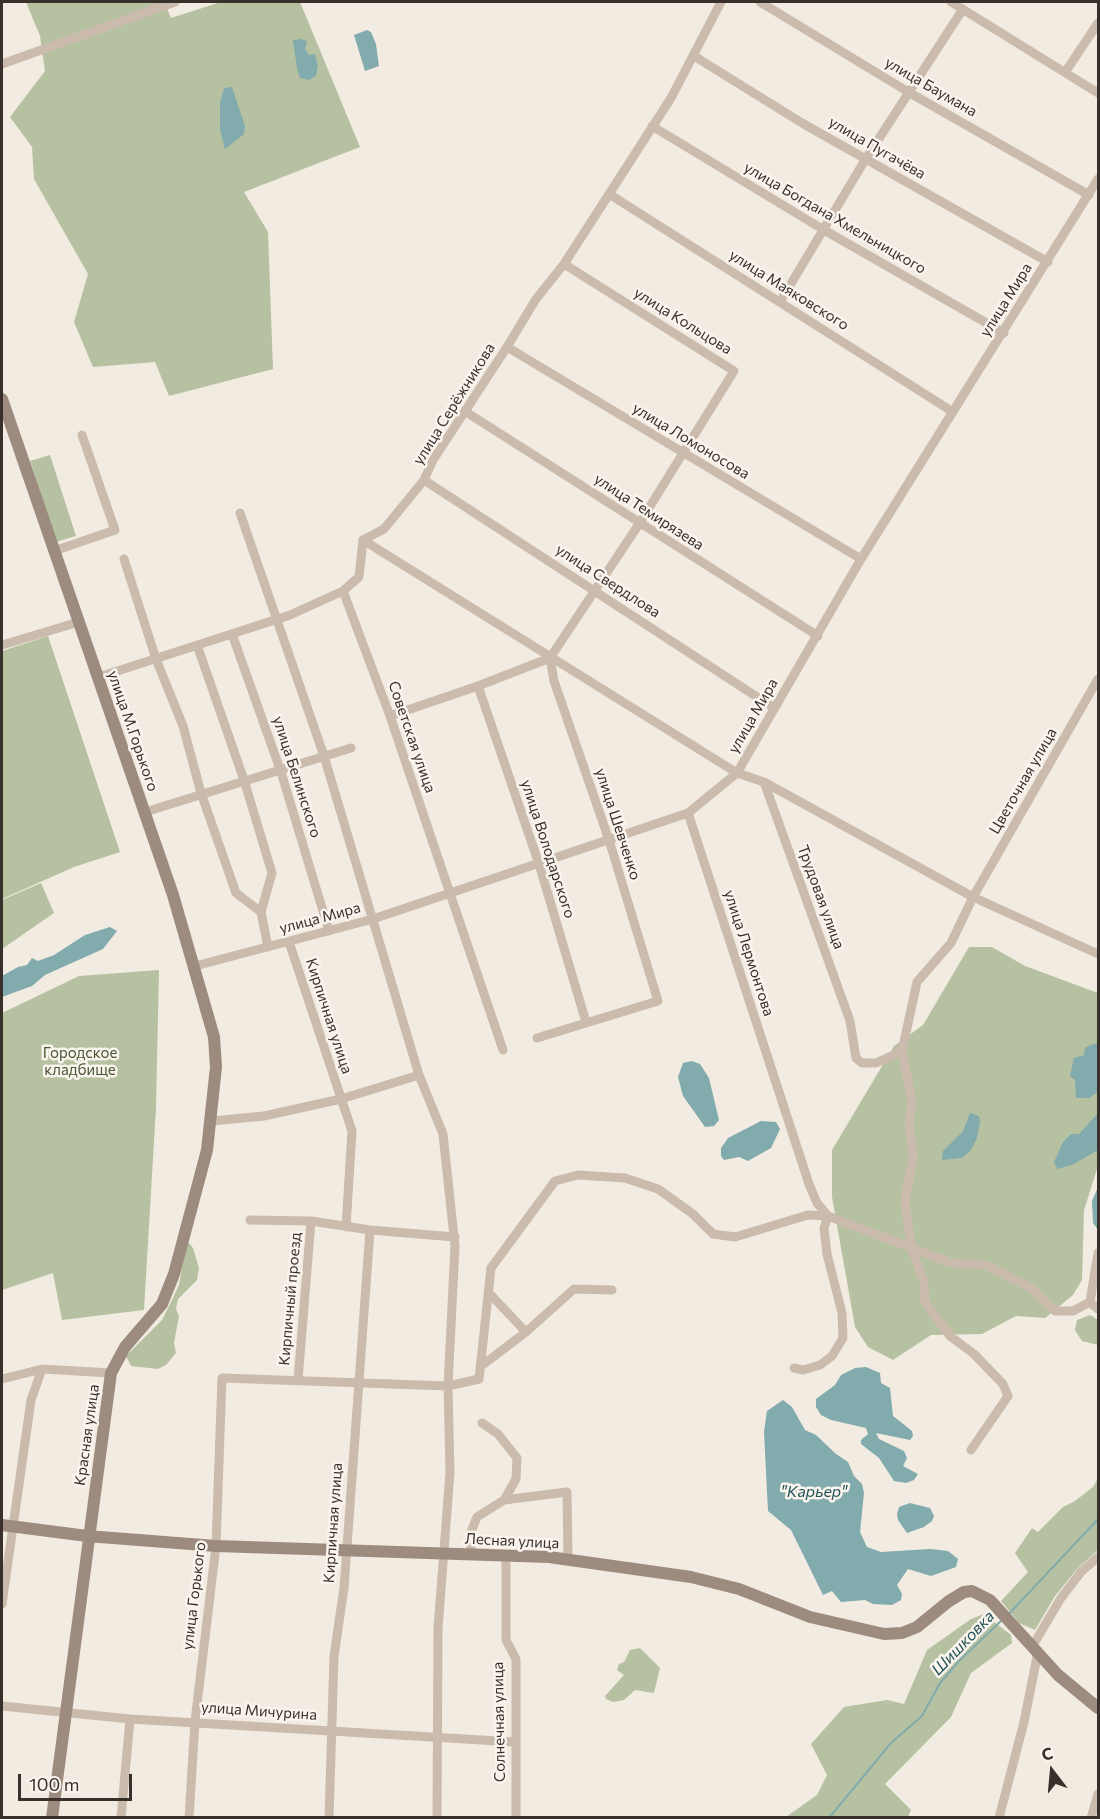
<!DOCTYPE html>
<meta charset="utf-8">
<style>
body{margin:0}
#map{position:relative;width:1100px;height:1819px;overflow:hidden;background:#f2ebe1;font-family:Commissioner,sans-serif}
canvas{display:block}
.frame{position:absolute;inset:0;border:3px solid #39302b;pointer-events:none}
.north{position:absolute;left:1022px;top:1741px;width:60px;height:60px;-webkit-text-stroke:4px #faf4ee;paint-order:stroke;rotate:344deg;font-size:16px;font-weight:700;line-height:24px;text-align:center;color:#39302b}
.north::after{content:'';display:block;margin:auto;width:21px;height:27px;background:#39302b;clip-path:polygon(50% 0,100% 100%,50% 72%,0 100%)}
.scale{position:absolute;left:18px;top:1774px;width:114px;height:27px;box-sizing:border-box;border:3px solid #39302b;border-top:0;padding-left:8px;font-size:18px;line-height:21px;white-space:nowrap;color:#39302b;-webkit-text-stroke:4px #faf4ee;paint-order:stroke}
</style>
<div id="map">
<canvas width="1100" height="1819"></canvas>
<div class="frame"></div>
<div class="north">С</div>
<div class="scale">100 m</div>
</div>
<script>
const context = document.querySelector('canvas').getContext('2d');
context.lineJoin = 'round';
function fillPath(path, color) { context.fillStyle = color; context.fill(path, 'evenodd'); }
const toPath = rows => new Path2D(rows.map(r => 'M' + r).join(''));
function strokePath(path, color, width, dash) { context.strokeStyle = color; context.lineWidth = width; context.lineCap = dash ? 'butt' : 'round'; context.setLineDash(dash || []); context.stroke(path); }
function write(font, color, halo, rows, align = 'center') {
  context.font = font + ' Commissioner,sans-serif'; context.lineWidth = 5; context.setLineDash([]); context.textBaseline = 'middle'; context.strokeStyle = halo; context.fillStyle = color; for (const [text, x, y, turn = 0] of rows) {
    context.save(); context.translate(x, y); context.rotate((+turn || 0) * Math.PI / 180); context.textAlign = isNaN(turn) ? turn : align; if (halo) context.strokeText(text, 0, 0); context.fillText(text, 0, 0); context.restore();
  }
}
fillPath(toPath([
 [26,2,164,2,171,18,221,2,300,2,360,147,244,192,268,232,273,369,169,396,155,362,93,367,74,322,88,274,34,179,32,147,10,117,45,71,40,36],
 [50,455,76,536,56,542,30,461],
 [48,636,120,852,74,867,2,899,2,651],
 [41,883,54,913,2,949,2,900],
 [969,947,992,947,1025,966,1098,993,1098,1166,1084,1210,1082,1280,1073,1295,1045,1318,1016,1316,982,1334,931,1335,893,1360,868,1347,855,1327,832,1197,832,1150,894,1046,923,1025],
 [159,970,156,1108,144,1310,62,1320,53,1273,2,1290,2,1013,79,976],
 [189,1243,193,1248,199,1268,197,1280,178,1299,176,1309,179,1316,174,1343,176,1353,166,1365,158,1369,131,1366,126,1356,162,1320,171,1302,179,1285,186,1244],
 [1090,1315,1098,1320,1098,1345,1082,1341,1075,1330,1077,1320],
 [1098,1478,1098,1550,1077,1569,1055,1596,1035,1630,1019,1623,1001,1601,1028,1572,1015,1553,1032,1528,1038,1532,1063,1507,1075,1501,1093,1487],
 [984,1614,1011,1635,1012,1643,971,1673,951,1717,885,1784,911,1810,908,1817,786,1817,817,1795,827,1775,811,1744,844,1707,887,1700,904,1704,927,1650,971,1619],
 [640,1648,660,1668,654,1693,635,1690,624,1700,613,1702,606,1699,605,1696,624,1675,617,1670,619,1664,624,1662,630,1650]
]), '#b6c1a2');
fillPath(toPath([
 [367,30,371,32,376,44,379,66,365,71,354,35],
 [300,39,307,41,305,49,309,55,315,54,318,66,316,76,309,80,300,78,297,68,293,40],
 [232,87,245,126,244,134,225,149,220,130,220,103,224,88],
 [110,927,117,931,103,949,45,975,32,986,2,997,2,976,18,967,27,965,32,958,38,961,54,955,85,935],
 [1098,1043,1098,1092,1089,1098,1076,1098,1075,1080,1070,1076,1074,1058,1084,1055,1085,1048,1091,1045],
 [692,1061,700,1064,709,1078,719,1120,714,1126,705,1127,683,1096,678,1077,683,1063],
 [970,1113,979,1116,980,1122,977,1138,971,1150,962,1158,942,1160,943,1151,963,1131],
 [1098,1113,1098,1150,1072,1165,1057,1169,1054,1162,1063,1142,1071,1134,1079,1134],
 [761,1121,776,1122,780,1129,771,1148,748,1161,739,1157,724,1160,721,1156,721,1148,728,1138],
 [1098,1187,1098,1230,1093,1223,1092,1201],
 [866,1367,880,1373,881,1383,890,1388,893,1416,912,1431,913,1436,910,1440,876,1433,879,1439,904,1451,907,1458,903,1466,918,1474,914,1480,906,1483,894,1481,879,1458,861,1444,861,1440,868,1434,866,1428,831,1420,821,1415,816,1407,816,1399,835,1385,841,1375,855,1368],
 [783,1400,792,1407,805,1430,816,1435,836,1454,848,1462,854,1476,862,1484,864,1493,860,1532,867,1547,881,1552,930,1549,948,1551,958,1559,956,1567,931,1576,908,1569,897,1585,902,1594,901,1600,892,1605,873,1604,865,1600,841,1602,832,1591,823,1595,791,1530,768,1511,764,1432,767,1411],
 [910,1503,930,1508,934,1516,932,1521,924,1527,907,1533,898,1520,897,1514,899,1507]
]), '#82abad');
strokePath(toPath([
 [1008,1615,1098,1519],
 [829,1818,891,1743,922,1716,940,1683,959,1661,1001,1621]
]), '#82abad', 2);
strokePath(toPath([
 [760,2,910,93,1089,195],
 [951,2,1098,93],
 [694,56,802,123,1048,262],
 [2,64,175,2],
 [1066,71,1098,23],
 [652,126,824,230,1004,333],
 [609,194,953,412],
 [780,302,865,160,963,9],
 [507,347,861,559],
 [466,412,818,636],
 [424,480,774,708],
 [240,513,324,756,419,1075,443,1134,455,1246,448,1386,450,1472,438,1628,437,1818],
 [363,540,737,773,764,782,973,897,1098,954],
 [54,551,115,530,82,435],
 [124,559,156,659,183,726,201,793,236,893,261,912],
 [343,591,390,716,503,1050],
 [232,634,281,772,329,931],
 [2,645,79,622],
 [197,645,244,780,272,873,261,912,268,947],
 [99,677,290,615,343,591,359,577,363,540,384,529,424,480,433,460,507,347,536,299,564,264,671,98,721,2],
 [478,686,539,864,586,1022],
 [390,716,478,686,550,658,639,524,734,371,564,264],
 [764,782,850,1021,856,1058,862,1063,876,1063,902,1051],
 [145,812,351,748],
 [688,813,809,1184,817,1203,828,1216],
 [289,942,352,1131,346,1227],
 [195,966,373,919,688,813,737,773,861,559,1098,179],
 [537,1038,658,1001,609,840,554,681,550,658],
 [212,1121,264,1116,341,1099,419,1075],
 [250,1220,311,1221,370,1230,455,1237],
 [1098,1253,1090,1302,1098,1309],
 [526,1332,574,1289,612,1290],
 [480,1367,526,1332,488,1292],
 [794,1368,803,1370,820,1365,832,1356,843,1338,842,1313,827,1254,824,1228,828,1216],
 [2,1379,42,1369,111,1373],
 [298,1380,311,1221],
 [482,1423,498,1434,517,1458,516,1479,504,1500],
 [971,1450,1008,1396,1003,1384,974,1354,950,1336,925,1302,924,1282,911,1247,905,1200,913,1158,909,1121,912,1101,902,1051,917,982,951,943,973,897,1098,679],
 [471,1554,471,1532,477,1517,504,1500,567,1492,568,1559],
 [506,1555,506,1640,516,1659,516,1818],
 [2,1604,31,1400,42,1369],
 [1032,1647,1061,1598,1081,1572,1098,1557],
 [2,1706,130,1719,515,1742],
 [121,1818,130,1719],
 [189,1818,195,1721,216,1546,222,1378,448,1386,479,1379,491,1268,555,1181,578,1175,625,1178,658,1189,693,1214,713,1234,735,1237,808,1215,828,1216,951,1263,986,1265,1031,1288,1055,1311,1073,1311,1090,1302],
 [329,1818,334,1656,344,1588,370,1230],
 [999,1818,1024,1722,1038,1652],
 [1091,1818,1098,1794]
]), '#cabbad', 9);
strokePath(toPath([
 [2,399,173,895,214,1037,216,1067,207,1150,174,1274,162,1304,125,1347,111,1373,52,1818],
 [2,1525,87,1536,216,1546,549,1557,691,1577,739,1589,810,1617,884,1634,902,1633,917,1627,949,1601,964,1592,972,1591,990,1600,1058,1675,1098,1708]
]), '#9e8b7f', 12);
write('15px', '#39302b', '#faf4ee', [
 ["улица Баумана",931,87,30],
 ["улица Пугачёва",877,148,30],
 ["улица Богдана Хмельницкого",835,218,30],
 ["улица Маяковского",789,290,32],
 ["улица Мира",1006,300,-58],
 ["улица Кольцова",683,321,32],
 ["улица Серёжникова",454,404,-58],
 ["улица Ломоносова",691,441,31],
 ["улица Темирязева",649,512,33],
 ["улица Свердлова",608,581,33],
 ["улица Мира",753,716,-60],
 ["улица М.Горького",133,731,71],
 ["Советская улица",412,737,71],
 ["улица Белинского",297,777,72],
 ["Цветочная улица",1023,781,-60],
 ["улица Шевченко",618,824,72],
 ["улица Володарского",548,849,72],
 ["Трудовая улица",821,897,70],
 ["улица Мира",320,918,-15],
 ["улица Лермонтова",749,953,72],
 ["Кирпичная улица",329,1016,72],
 ["Кирпичный проезд",290,1299,-85],
 ["Красная улица",87,1435,-82],
 ["Кирпичная улица",333,1523,-86],
 ["Лесная улица",512,1541,3],
 ["улица Горького",194,1596,-83],
 ["улица Мичурина",259,1711,4],
 ["Солнечная улица",499,1722,-91]
]);
write('15px', '#475631', '#faf4ee', [
 ["Городское",80,1053],
 ["кладбище",80,1070]
]);
write('italic 16px', '#235358', '#faf4ee', [
 ["\"Карьер\"",814,1492],
 ["Шишковка",963,1643,-46]
]);
</script>
